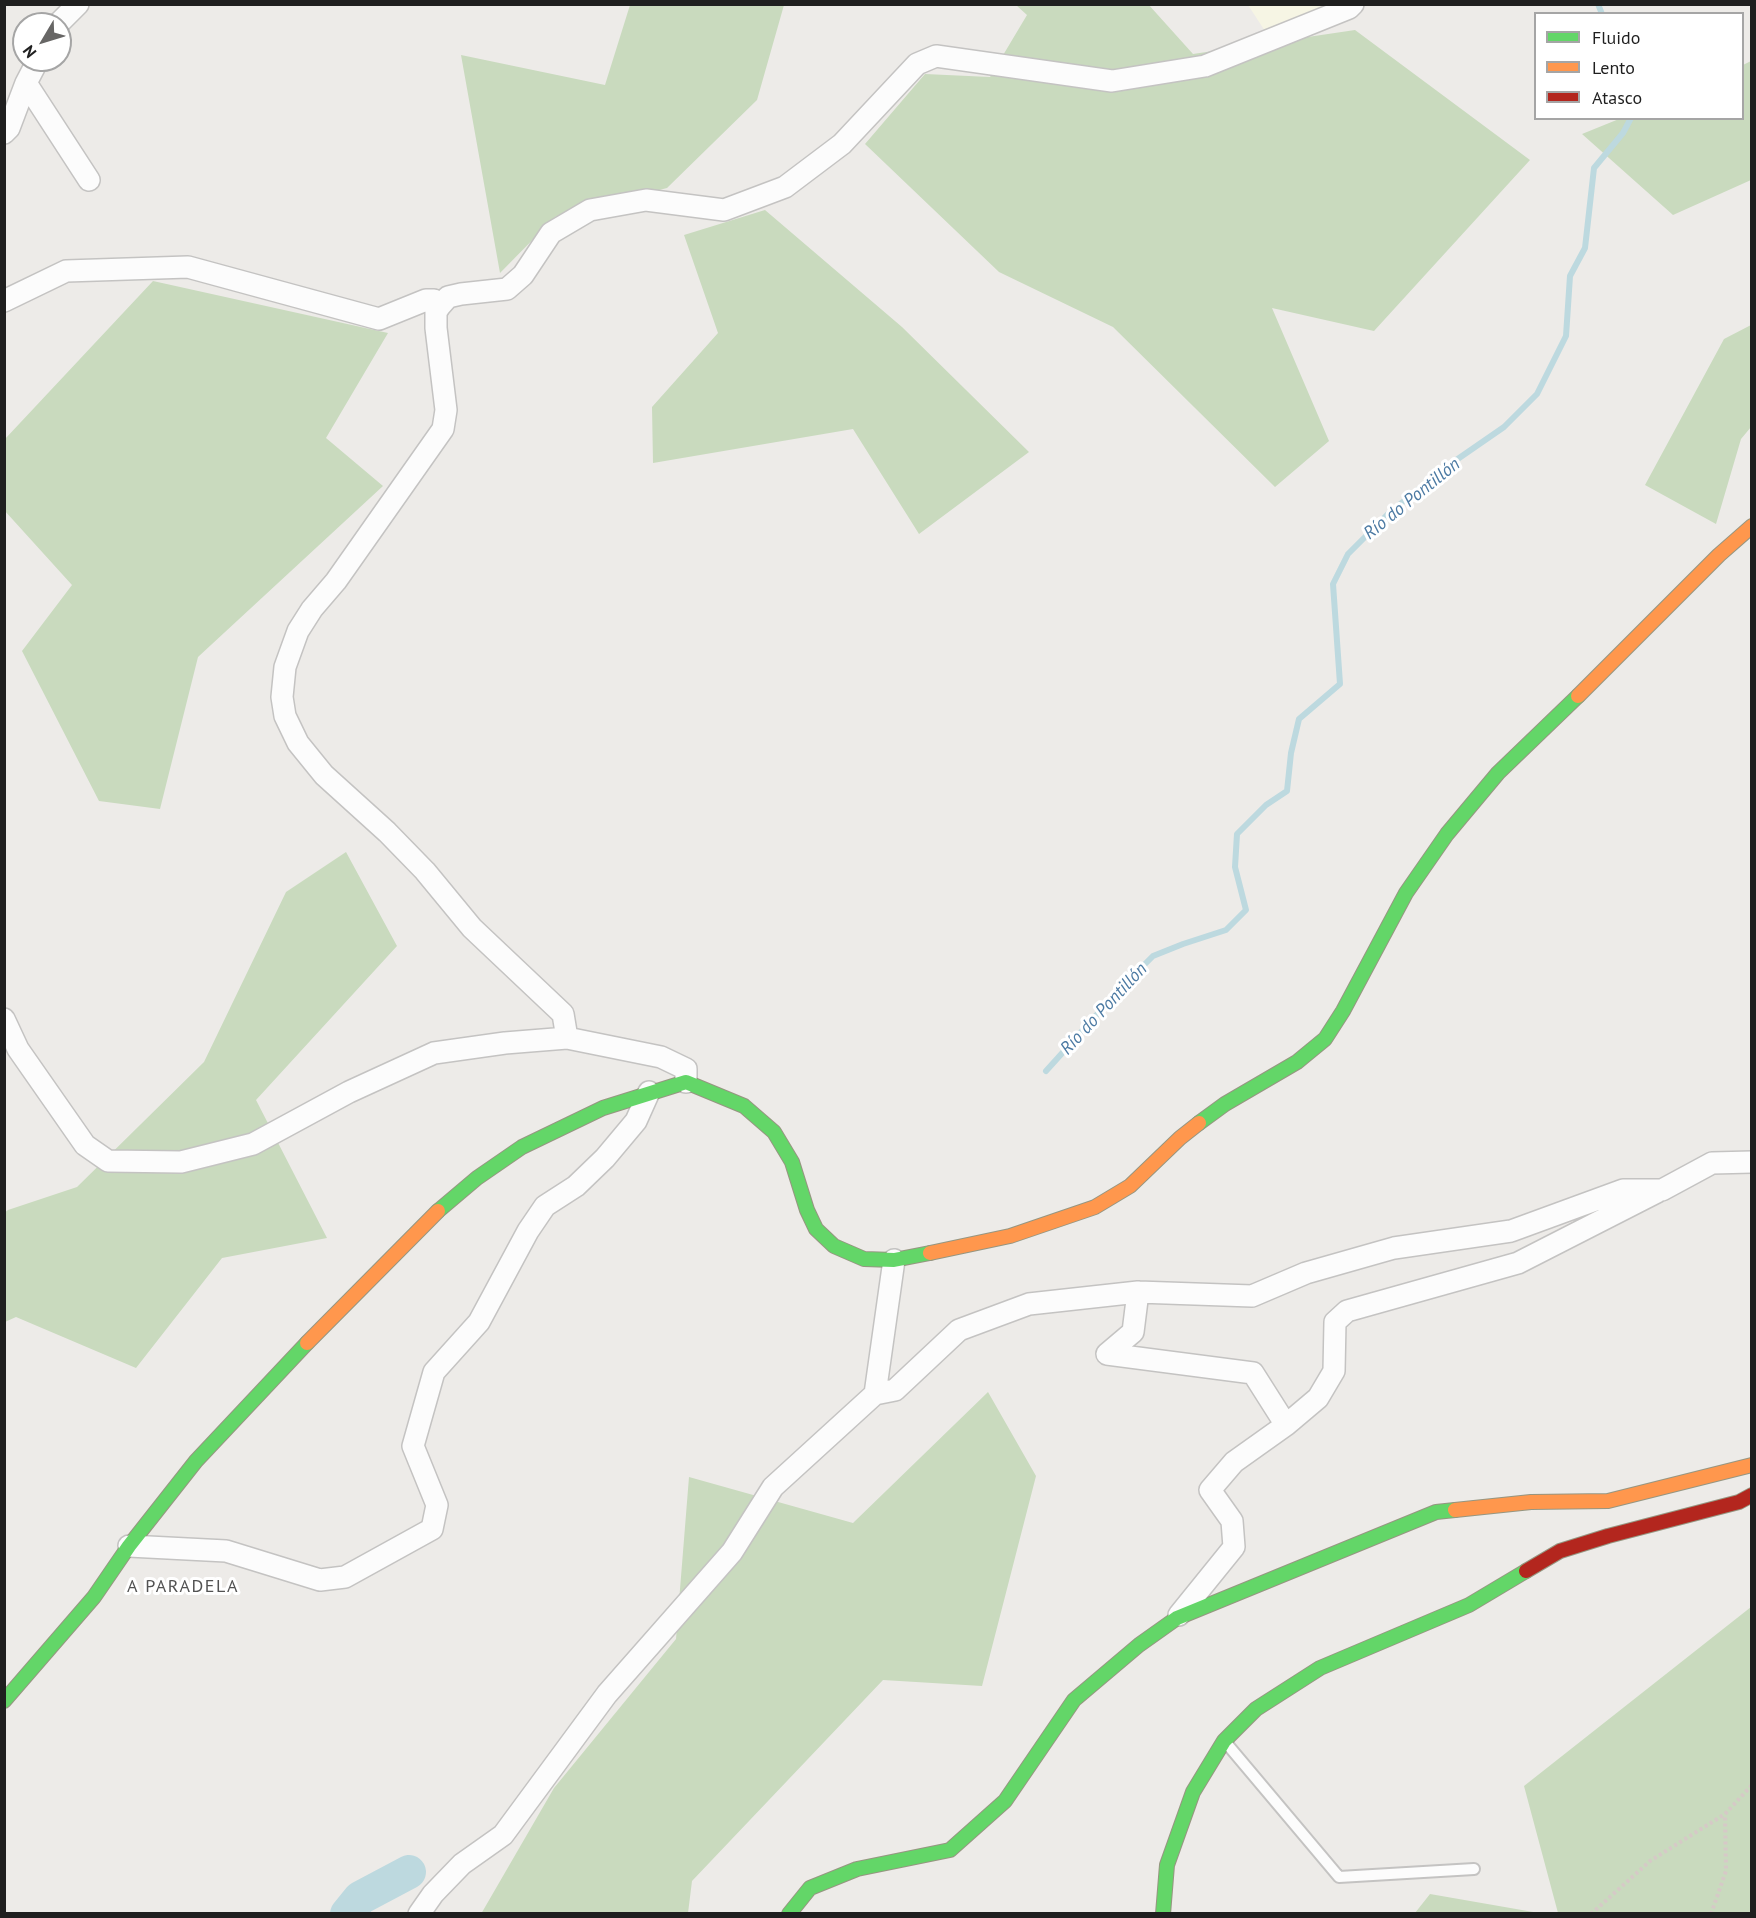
<!DOCTYPE html>
<meta charset="utf-8">
<style>
body{margin:0}
#map{position:relative;width:1756px;height:1918px;overflow:hidden;background:#edebe8;font-family:"PT Sans",sans-serif}
canvas{display:block}
.frame{position:absolute;inset:0;border:6px solid #1f1f1f;pointer-events:none}
.legend{position:absolute;left:1534px;top:12px;width:210px;height:108px;box-sizing:border-box;background:#fff;border:2px solid #a5a5a5;margin:0;padding:8px 10px;list-style:none;font-size:18px;color:#1f1f1f}
.legend li{display:flex;align-items:center;gap:12px;height:30px}
.legend b{width:30px;border:2px solid #a5a5a5}
.north{position:absolute;left:12px;top:12px;width:60px;height:60px;box-sizing:border-box;background:#fff;border:2px solid #a5a5a5;border-radius:50%;rotate:232deg;font-size:16px;font-weight:700;line-height:24px;text-align:center;color:#1f1f1f}
.north::after{content:'';display:block;margin:auto;width:21px;height:27px;background:#676665;clip-path:polygon(50% 0,100% 100%,50% 72%,0 100%)}
</style>
<div id="map">
<canvas width="1756" height="1918"></canvas>
<div class="frame"></div>
<ul class="legend">
<li><b style="height:8px;background:#63d668"></b>Fluido</li>
<li><b style="height:8px;background:#ff974d"></b>Lento</li>
<li><b style="height:8px;background:#b3261e"></b>Atasco</li>
</ul>
<div class="north">N</div>
</div>
<script>
const context = document.querySelector('canvas').getContext('2d');
context.lineJoin = 'round';
function fillPath(path, color) { context.fillStyle = color; context.fill(path, 'evenodd'); }
const toPath = rows => new Path2D(rows.map(r => 'M' + r).join(''));
function strokePath(path, color, width, dash) { context.strokeStyle = color; context.lineWidth = width; context.lineCap = dash ? 'butt' : 'round'; context.setLineDash(dash || []); context.stroke(path); }
function write(font, color, halo, rows, align = 'center') {
  context.font = font + ' "PT Sans",sans-serif'; context.lineWidth = 6; context.setLineDash([]); context.textBaseline = 'middle'; context.strokeStyle = halo; context.fillStyle = color; for (const [text, x, y, turn = 0] of rows) {
    context.save(); context.translate(x, y); context.rotate((+turn || 0) * Math.PI / 180); context.textAlign = isNaN(turn) ? turn : align; if (halo) context.strokeText(text, 0, 0); context.fillText(text, 0, 0); context.restore();
  }
}
fillPath(toPath([
 [1248,5,1335,5,1265,31]
]), '#f6f5e4');
fillPath(toPath([
 [1148,4,1193,54,1355,30,1530,160,1374,331,1272,308,1329,441,1275,487,1113,327,999,272,865,144,925,74,990,77,1027,15,1016,5],
 [630,5,784,5,757,100,667,188,555,217,500,273,461,55,605,85],
 [1751,61,1751,180,1673,215,1582,134,1619,119,1742,118,1743,65],
 [765,210,902,327,1029,452,919,534,853,429,653,463,652,407,718,333,684,235],
 [153,281,388,333,326,438,383,486,198,657,160,809,99,801,22,651,72,585,4,510,5,439],
 [1751,325,1751,427,1741,439,1716,524,1645,485,1724,339],
 [346,852,397,946,256,1100,327,1238,222,1258,136,1368,16,1317,5,1322,4,1213,8,1210,77,1187,204,1062,286,892],
 [988,1392,1036,1476,982,1686,883,1680,692,1881,688,1913,481,1914,554,1788,676,1639,689,1477,853,1523],
 [1751,1607,1751,1913,1558,1913,1524,1786],
 [1430,1894,1539,1913,1415,1913]
]), '#c9dabe');
strokePath(toPath([
 [1598,4,1602,14],
 [1046,1071,1120,989,1153,956,1183,944,1226,930,1246,910,1235,867,1237,834,1266,805,1287,791,1291,753,1299,719,1340,684,1333,584,1348,554,1389,513,1449,465,1504,427,1537,394,1566,336,1570,276,1585,248,1594,168,1623,133,1631,118]
]), '#bdd9df', 6);
strokePath(toPath([
 [347,1914,360,1898,409,1872]
]), '#bdd9df', 34);
const lane = toPath([
 [1227,1744,1339,1877,1474,1869]
]);
const street = toPath([
 [58,24,78,4],
 [26,83,89,180],
 [4,133,9,128,26,83,38,60],
 [4,301,66,271,188,267,379,319,426,300,434,300,440,306],
 [4,1019,18,1049,85,1145,108,1161,181,1162,253,1144,349,1092,434,1053,505,1043,567,1038],
 [686,1082,686,1069,661,1057,567,1038,563,1014,472,928,425,871,387,832,324,775,298,743,285,716,282,697,285,667,298,631,312,609,336,581,443,429,446,410,436,328,436,312,440,306,448,297,461,294,507,289,523,275,551,233,590,210,646,200,724,210,785,187,842,144,917,64,936,56,1112,81,1205,66,1349,8,1353,4],
 [1138,1292,1133,1332,1107,1354,1253,1373,1286,1425],
 [875,1394,895,1390,959,1330,1029,1304,1138,1292,1252,1296,1306,1273,1394,1248,1511,1231,1623,1190,1662,1190,1712,1163,1752,1162],
 [129,1546,226,1551,320,1580,345,1577,432,1529,437,1505,413,1446,434,1372,479,1322,528,1231,545,1206,576,1186,605,1158,636,1121,649,1092],
 [1179,1615,1234,1547,1232,1521,1210,1490,1234,1462,1286,1425,1318,1398,1334,1371,1335,1322,1347,1311,1518,1263,1657,1192],
 [419,1914,433,1894,462,1864,503,1835,607,1694,732,1552,773,1487,875,1394,894,1260]
]);
const fast = toPath([
 [1199,1123,1225,1104,1297,1062,1325,1039,1343,1011,1406,893,1447,834,1498,773,1578,696],
 [438,1211,477,1178,522,1147,603,1108,686,1082,744,1106,774,1132,792,1162,807,1210,816,1229,834,1246,864,1259,894,1260,930,1253],
 [4,1701,94,1597,129,1546,196,1461,307,1343],
 [789,1914,810,1888,857,1869,950,1850,1005,1801,1074,1700,1139,1645,1177,1618,1436,1512,1455,1510],
 [1163,1914,1167,1865,1193,1792,1224,1741,1256,1709,1320,1668,1469,1605,1526,1571]
]);
const slow = toPath([
 [1578,696,1719,555,1752,526],
 [930,1253,1010,1236,1095,1207,1130,1186,1180,1138,1199,1123],
 [307,1343,438,1211],
 [1455,1510,1531,1502,1608,1501,1752,1465]
]);
const jam = toPath([
 [1526,1571,1560,1551,1608,1536,1739,1502,1752,1495]
]);
strokePath(lane, '#c4c3c2', 14);
strokePath(street, '#c4c3c2', 24);
strokePath(fast, '#969681', 16);
strokePath(slow, '#969681', 16);
strokePath(jam, '#969681', 16);
strokePath(toPath([
 [1591,1914,1650,1861,1725,1814,1752,1785],
 [1711,1914,1726,1871,1725,1815]
]), '#d6c9c7', 4, [3, 3]);
strokePath(lane, '#fcfcfc', 10);
strokePath(street, '#fcfcfc', 21);
strokePath(fast, '#63d668', 14);
strokePath(slow, '#ff974d', 14);
strokePath(jam, '#b3261e', 14);
write('italic 18px', '#4c7aa3', '#fff', [
 ["Río do Pontillón",1412,499,-39],
 ["Río do Pontillón",1104,1009,-47]
]);
context.letterSpacing = '1.5px';
write('18px', '#525252', '#fff', [
 ["A PARADELA",183,1587]
]);
context.letterSpacing = '0px';
</script>
